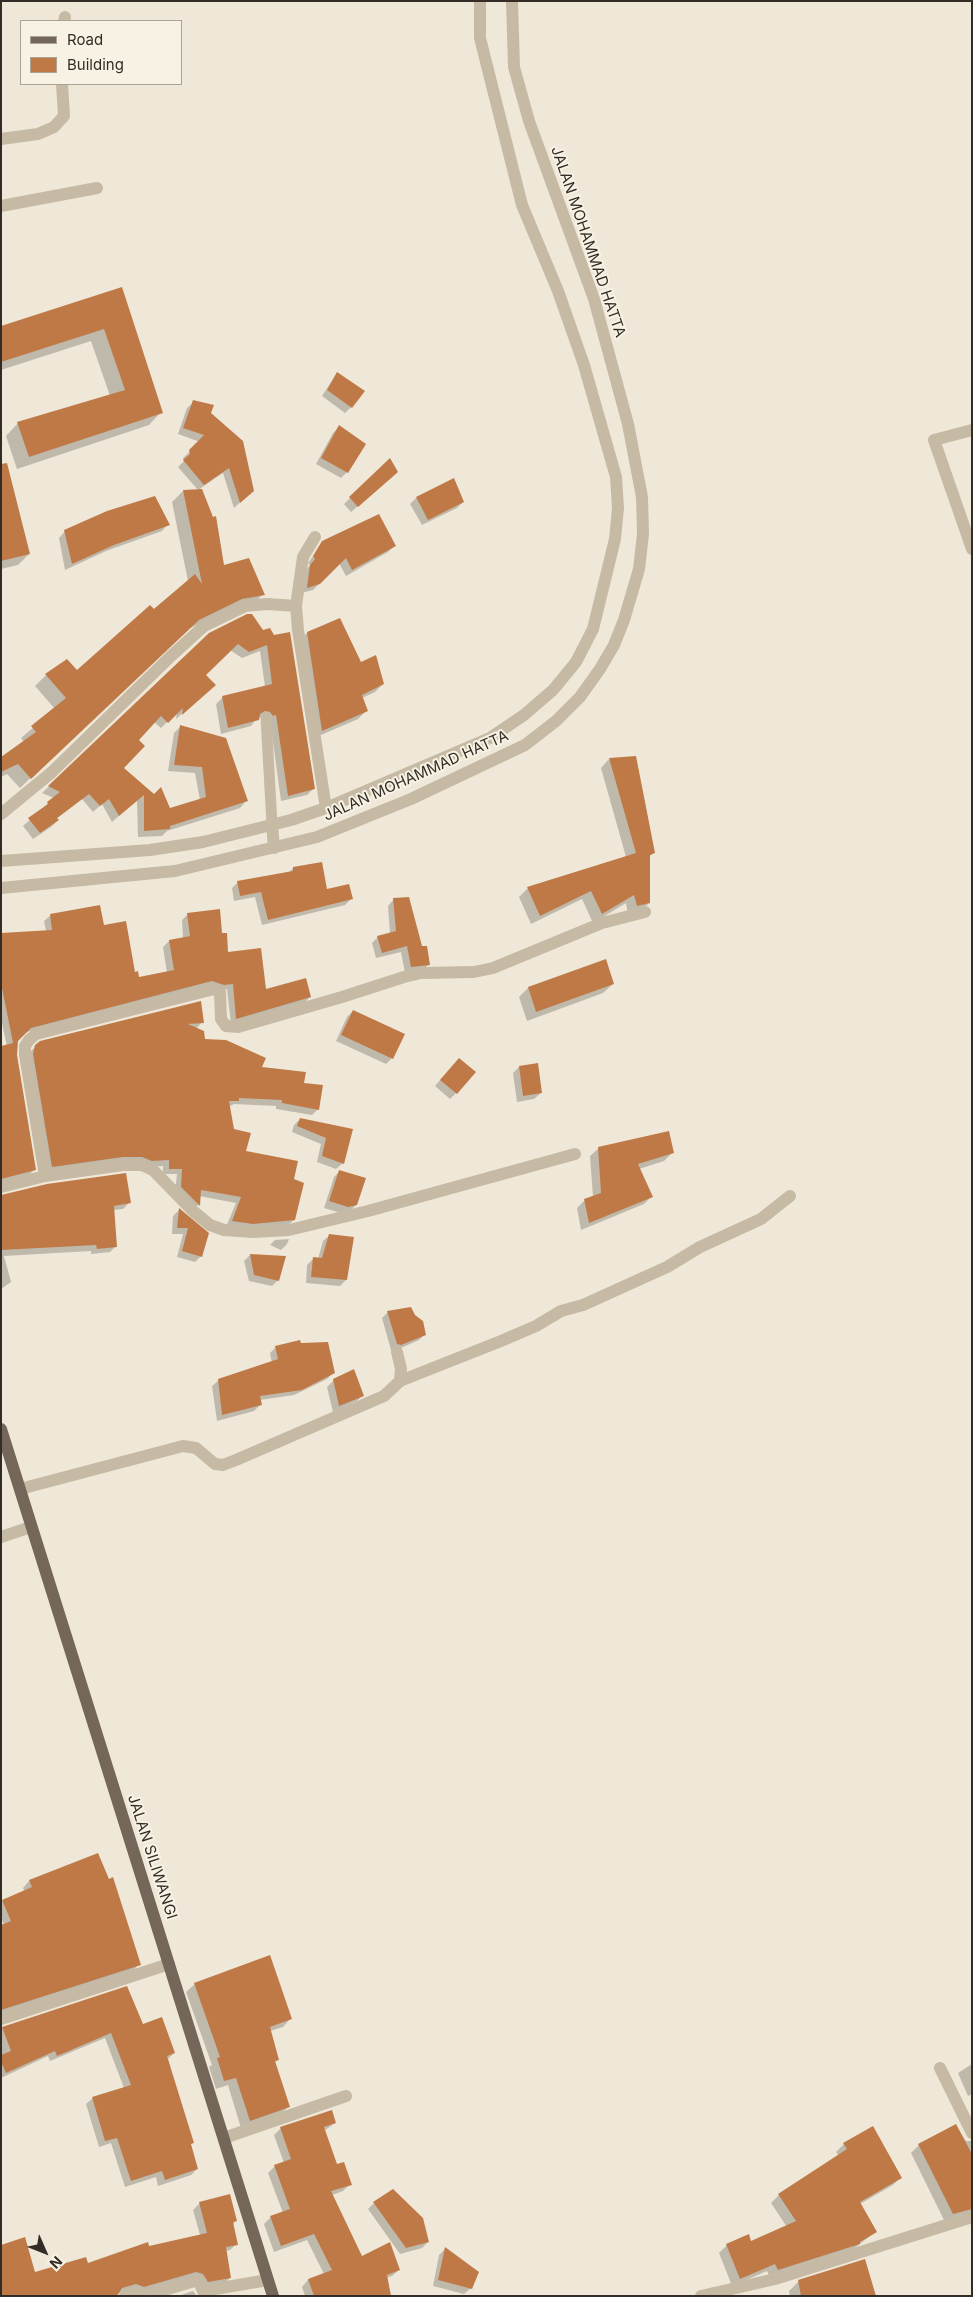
<!DOCTYPE html>
<style>
body{margin:0}
#map{position:relative;width:973px;height:2297px;overflow:hidden;background:#efe8d8;font-family:Inter,sans-serif}
canvas{display:block}
.frame{position:absolute;inset:0;border:2px solid #332c26;pointer-events:none}
.legend{position:absolute;left:20px;top:20px;width:162px;height:65px;box-sizing:border-box;background:#f7f2e4;border:1px solid #a9a398;margin:0;padding:6px 9px;list-style:none;font-size:15px;color:#332c26}
.legend li{display:flex;align-items:center;gap:10px;height:25px}
.legend b{width:25px;border:1px solid #a9a398}
.north{position:absolute;left:20px;top:2227px;width:50px;height:50px;-webkit-text-stroke:4px #f7f2e4;paint-order:stroke;rotate:134deg;font-size:14px;font-weight:700;line-height:20px;text-align:center;color:#332c26}
.north::after{content:'';display:block;margin:auto;width:18px;height:22px;background:#332c26;clip-path:polygon(50% 0,100% 100%,50% 72%,0 100%)}
</style>
<div id="map">
<canvas width="973" height="2297"></canvas>
<div class="frame"></div>
<ul class="legend">
<li><b style="height:6px;background:#746658"></b>Road</li>
<li><b style="height:14px;background:#bf7947"></b>Building</li>
</ul>
<div class="north">N</div>
</div>
<script>
const context = document.querySelector('canvas').getContext('2d');
context.lineJoin = 'round';
function fillPath(path, color) { context.fillStyle = color; context.fill(path, 'evenodd'); }
const toPath = rows => new Path2D(rows.map(r => 'M' + r).join(''));
function strokePath(path, color, width, dash) { context.strokeStyle = color; context.lineWidth = width; context.lineCap = dash ? 'butt' : 'round'; context.setLineDash(dash || []); context.stroke(path); }
function write(font, color, halo, rows, align = 'center') {
  context.font = font + ' Inter,sans-serif'; context.lineWidth = 4; context.setLineDash([]); context.textBaseline = 'middle'; context.strokeStyle = halo; context.fillStyle = color; for (const [text, x, y, turn = 0] of rows) {
    context.save(); context.translate(x, y); context.rotate((+turn || 0) * Math.PI / 180); context.textAlign = isNaN(turn) ? turn : align; if (halo) context.strokeText(text, 0, 0); context.fillText(text, 0, 0); context.restore();
  }
}
fillPath(toPath([
 [121,289,161,412,149,425,17,469,6,436,18,423,110,396,91,341,1,370,1,327],
 [337,373,351,407,345,413,322,396],
 [194,402,209,413,246,497,234,508,223,473,198,490,178,467,184,461,183,458,200,442,178,434,187,408],
 [339,427,347,472,341,478,316,464,333,433],
 [390,460,391,478,351,512,344,504],
 [202,490,223,566,263,594,252,605,230,609,186,630,20,788,7,774,1,777,1,757,4,757,24,742,21,738,55,709,35,686,46,675,76,672,188,581,172,502,183,491],
 [1,492,29,554,18,565,1,569],
 [416,498,463,502,457,508,422,525,410,504],
 [168,524,162,531,106,551,65,570,59,538,65,531],
 [323,542,394,546,388,552,346,576,339,563,313,590,301,593,304,573,310,565,308,563],
 [263,631,313,789,307,795,281,801,270,720,258,717,251,726,221,734,216,704,223,697,265,687,260,651,242,658,230,650,204,676,207,692,176,719,177,712,161,728,154,722,137,740,122,768,170,810,200,800,195,773,168,771,174,733,180,727,246,801,240,808,167,831,162,836,138,837,137,800,112,822,102,804,93,812,82,799,56,819,58,820,51,827,33,839,23,826,54,798,42,793,209,634],
 [307,633,361,664,383,684,375,692,362,698,366,711,358,719,314,738,299,641],
 [609,759,653,853,649,857,649,903,640,912,628,914,626,903,593,923,582,899,531,924,519,897,528,888,626,857,601,768],
 [293,868,326,891,351,899,345,905,262,925,255,897,234,901,232,888,238,882,288,873],
 [394,899,429,964,423,970,405,973,401,952,376,958,372,943,378,937,390,934,388,906],
 [188,914,221,934,227,953,265,991,310,997,304,1003,231,1024,227,989,217,991,205,987,27,1032,20,1037,16,1045,16,1056,34,1170,28,1176,1,1183,1,1048,7,1046,1,1019,1,934,46,931,44,921,51,915,103,926,138,979,167,973,163,947,169,941,183,938,182,920],
 [605,960,613,984,603,993,527,1021,519,997,528,988],
 [353,1011,392,1058,386,1064,336,1041,347,1017],
 [202,1022,196,1029,204,1040,260,1068,303,1084,318,1109,312,1115,276,1109,276,1106,234,1104,228,1107,233,1130,244,1152,293,1180,294,1220,287,1226,226,1227,236,1203,199,1196,198,1205,193,1211,175,1193,177,1174,163,1174,163,1166,46,1172,29,1053,36,1046,40,1043],
 [453,1065,456,1093,450,1099,435,1086],
 [537,1065,541,1093,534,1099,517,1102,513,1073,519,1067],
 [300,1119,352,1130,343,1163,336,1169,317,1162,321,1144,292,1132,294,1125],
 [599,1148,672,1153,664,1161,639,1169,652,1196,644,1204,581,1230,577,1208,585,1200,593,1197,590,1156],
 [340,1171,356,1205,350,1211,341,1213,324,1208,334,1177],
 [1,1196,129,1203,123,1209,113,1210,116,1246,110,1252,91,1254,91,1251,4,1256,11,1282,1,1289],
 [179,1210,208,1234,201,1256,195,1262,177,1257,183,1234,172,1234,173,1216],
 [330,1235,346,1280,340,1286,306,1283,307,1265,313,1259,318,1259,323,1241],
 [289,1239,287,1244,281,1250,270,1245,275,1240],
 [250,1255,278,1280,272,1286,249,1281,244,1261],
 [388,1312,425,1334,419,1340,394,1351,391,1350,382,1318],
 [276,1347,333,1373,327,1379,294,1395,260,1400,261,1404,254,1411,217,1421,212,1386,219,1380,272,1363,270,1353],
 [334,1380,363,1395,357,1401,333,1412,327,1387],
 [97,1855,139,1964,133,1971,1,2014,1,1926,4,1925,1,1918,1,1902,25,1892,23,1888,29,1881],
 [195,1984,291,2018,283,2027,270,2031,278,2060,274,2063,289,2106,281,2114,241,2128,228,2085,216,2089,209,2067,212,2065,186,1992],
 [142,2026,174,2053,168,2059,197,2169,191,2175,158,2186,156,2177,125,2187,111,2143,99,2147,86,2104,93,2098,124,2088,105,2038,50,2061,48,2056,1,2078,1,2028],
 [972,2064,972,2094,968,2096,958,2073],
 [335,2123,324,2131,336,2166,350,2184,343,2191,332,2195,362,2258,399,2270,392,2276,386,2278,390,2296,305,2296,302,2287,308,2280,324,2274,307,2240,274,2252,264,2224,271,2217,283,2213,268,2173,275,2166,284,2163,274,2135,281,2128],
 [956,2126,966,2141,972,2141,972,2212,945,2222,911,2153,919,2145],
 [844,2144,901,2177,893,2185,860,2204,875,2232,851,2251,770,2277,767,2271,732,2286,719,2253,727,2245,751,2242,787,2227,771,2203,779,2195,839,2156,836,2152],
 [200,2203,236,2221,232,2225,236,2244,230,2250,226,2251,230,2278,224,2284,201,2288,197,2280,138,2293,129,2290,117,2294,35,2273,87,2265,148,2247,200,2235,193,2210],
 [374,2203,428,2242,422,2248,400,2254,368,2209],
 [445,2249,471,2288,464,2294,433,2286,439,2255],
 [798,2282,874,2296,790,2296,789,2291],
 [193,2291,197,2296,178,2296]
]), '#0003');
fillPath(toPath([
 [122,287,163,413,29,457,17,422,125,390,104,329,1,362,1,326],
 [337,372,365,391,352,408,327,390],
 [193,400,214,405,211,413,243,441,254,491,240,503,229,468,204,485,183,460,190,454,189,450,204,435,183,428],
 [339,425,366,444,348,473,321,458],
 [390,458,398,472,358,507,349,497],
 [7,463,30,554,1,561,1,464],
 [454,478,464,502,428,520,416,497],
 [202,489,213,517,216,516,224,565,249,558,265,595,242,599,199,620,31,779,18,764,1,772,1,757,36,732,31,726,66,698,45,674,67,659,77,670,150,605,154,609,195,574,202,584,183,490],
 [155,496,170,525,114,545,72,564,64,530,107,511],
 [379,514,396,546,352,570,346,558,320,584,307,588,310,565,315,559,313,556,322,541],
 [247,614,252,614,263,630,270,628,274,635,290,632,315,789,288,796,276,715,273,716,270,712,265,711,260,714,259,720,228,728,222,696,272,684,267,645,249,652,238,644,206,675,216,685,182,715,183,708,168,723,161,716,139,740,145,746,124,768,154,794,161,787,170,808,206,797,202,767,174,765,180,725,226,738,248,801,170,826,170,829,144,831,144,795,119,816,109,799,100,806,89,794,57,818,59,820,40,833,28,818,48,804,47,802,60,792,48,786,209,633],
 [340,618,361,662,376,655,384,684,362,695,368,711,322,731,307,632],
 [636,756,655,853,650,855,650,903,637,906,634,895,602,914,591,891,540,916,527,887,636,853,609,758],
 [322,862,327,889,349,884,353,899,268,920,261,892,240,896,237,881,293,871,293,867],
 [409,897,422,946,427,946,430,965,411,967,407,946,382,953,377,936,396,931,393,898],
 [100,905,104,925,126,921,135,972,138,971,139,977,174,970,169,940,190,936,187,913,220,909,222,933,227,933,228,952,261,948,266,989,306,978,311,997,236,1019,233,984,224,985,212,981,31,1028,18,1041,17,1055,36,1170,1,1179,1,1046,13,1043,1,983,1,933,52,930,50,914],
 [606,959,614,984,536,1012,528,987],
 [201,1001,204,1023,188,1024,204,1031,205,1039,226,1040,266,1058,262,1067,306,1072,304,1083,323,1085,319,1110,282,1103,282,1100,239,1098,239,1101,229,1101,234,1129,251,1133,246,1151,298,1161,294,1179,304,1183,295,1220,253,1224,232,1221,241,1197,201,1190,200,1206,181,1187,182,1169,169,1169,169,1160,152,1161,142,1157,123,1157,52,1167,33,1054,35,1045,40,1041],
 [353,1010,405,1034,393,1059,341,1035],
 [459,1058,476,1072,457,1094,440,1080],
 [538,1063,542,1093,523,1096,519,1066],
 [300,1118,353,1129,344,1164,322,1156,326,1138,297,1126],
 [669,1131,674,1153,638,1164,653,1197,589,1223,584,1199,601,1193,598,1147],
 [339,1170,366,1178,357,1205,348,1207,329,1201],
 [126,1173,131,1203,114,1206,117,1247,97,1249,96,1245,1,1250,1,1195,47,1184],
 [179,1208,209,1233,202,1257,182,1251,188,1228,177,1228],
 [329,1234,354,1237,347,1280,311,1277,313,1257,322,1258],
 [250,1254,286,1256,279,1281,254,1275],
 [411,1307,415,1315,423,1321,426,1335,401,1345,397,1344,387,1311],
 [300,1340,301,1343,328,1342,335,1373,302,1390,260,1396,262,1405,222,1415,218,1379,278,1359,275,1346],
 [354,1369,364,1396,339,1406,333,1379],
 [98,1853,109,1879,113,1877,141,1965,1,2010,1,1925,11,1921,2,1900,32,1887,29,1880],
 [270,1955,292,2019,270,2027,279,2060,275,2061,290,2107,250,2121,236,2078,224,2081,217,2058,220,2057,194,1983],
 [127,1986,143,2024,162,2017,175,2053,167,2056,194,2143,191,2144,198,2169,165,2180,162,2171,131,2181,117,2138,105,2141,92,2097,131,2085,111,2033,57,2056,55,2051,6,2073,1,2062,1,2055,11,2051,2,2027],
 [332,2110,336,2123,324,2127,337,2164,344,2162,352,2185,331,2191,362,2256,390,2242,400,2270,387,2275,391,2296,314,2296,308,2279,332,2270,314,2234,281,2246,270,2216,290,2209,274,2165,291,2159,280,2127],
 [956,2124,972,2154,972,2209,953,2214,918,2144],
 [873,2126,902,2178,860,2202,877,2232,860,2242,860,2244,778,2270,775,2264,740,2279,726,2244,749,2234,751,2241,796,2221,778,2194,847,2149,843,2143],
 [393,2189,423,2218,429,2242,406,2248,373,2202],
 [230,2194,237,2221,233,2222,238,2245,226,2247,231,2278,208,2282,203,2274,196,2272,144,2287,136,2284,122,2288,117,2296,1,2296,1,2245,25,2237,35,2272,86,2257,88,2263,148,2242,149,2246,207,2233,199,2202],
 [445,2247,479,2272,472,2289,438,2280],
 [865,2259,876,2296,801,2296,798,2280]
]), '#bf7947');
strokePath(toPath([
 [266,718,272,824]
]), '#c6baa5', 11);
strokePath(toPath([
 [64,21,65,17],
 [1,139,38,134,54,127,64,116,62,84],
 [1,206,97,188],
 [972,430,934,440,972,549],
 [315,537,303,557,296,606,298,630,326,808],
 [1,814,52,772,170,657,204,626,245,606,267,604,296,606],
 [272,824,274,848],
 [1,861,150,850,203,842,291,820,326,808,490,738,524,715,553,690,576,662,593,629,615,539,618,508,616,477,584,365,558,291,522,205,480,38,480,1],
 [1,888,175,871,317,837,411,799,525,745,556,721,580,697,600,669,614,645,624,620,639,569,643,534,642,497,628,424,594,299,529,121,514,67,512,1],
 [45,1176,25,1055,25,1046,29,1040,36,1034,214,989,220,992,221,1019,226,1026,238,1027,342,997,404,977,421,973,474,972,493,968,602,923,645,912],
 [1,1187,45,1176,123,1165,142,1165,153,1170,193,1211,210,1225,224,1230,253,1232,289,1230,368,1211,575,1154],
 [400,1381,501,1341,536,1326,561,1311,583,1305,667,1267,700,1247,761,1219,790,1196],
 [20,1489,183,1446,196,1448,215,1464,223,1465,236,1460,384,1396,400,1381,401,1369,397,1352],
 [1,1537,31,1527],
 [1,2019,169,1964],
 [940,2068,972,2133],
 [224,2138,346,2096],
 [125,2296,138,2292,139,2296],
 [144,2296,198,2280,203,2291,268,2280],
 [701,2296,775,2279,972,2217]
]), '#c6baa5', 12);
strokePath(toPath([
 [1,1429,273,2296]
]), '#746658', 12);
write('15px', '#332c26', '#f7f2e4', [
 ["JALAN MOHAMMAD HATTA",588,242,71],
 ["JALAN MOHAMMAD HATTA",416,776,-24],
 ["JALAN SILIWANGI",152,1857,72]
]);
</script>
